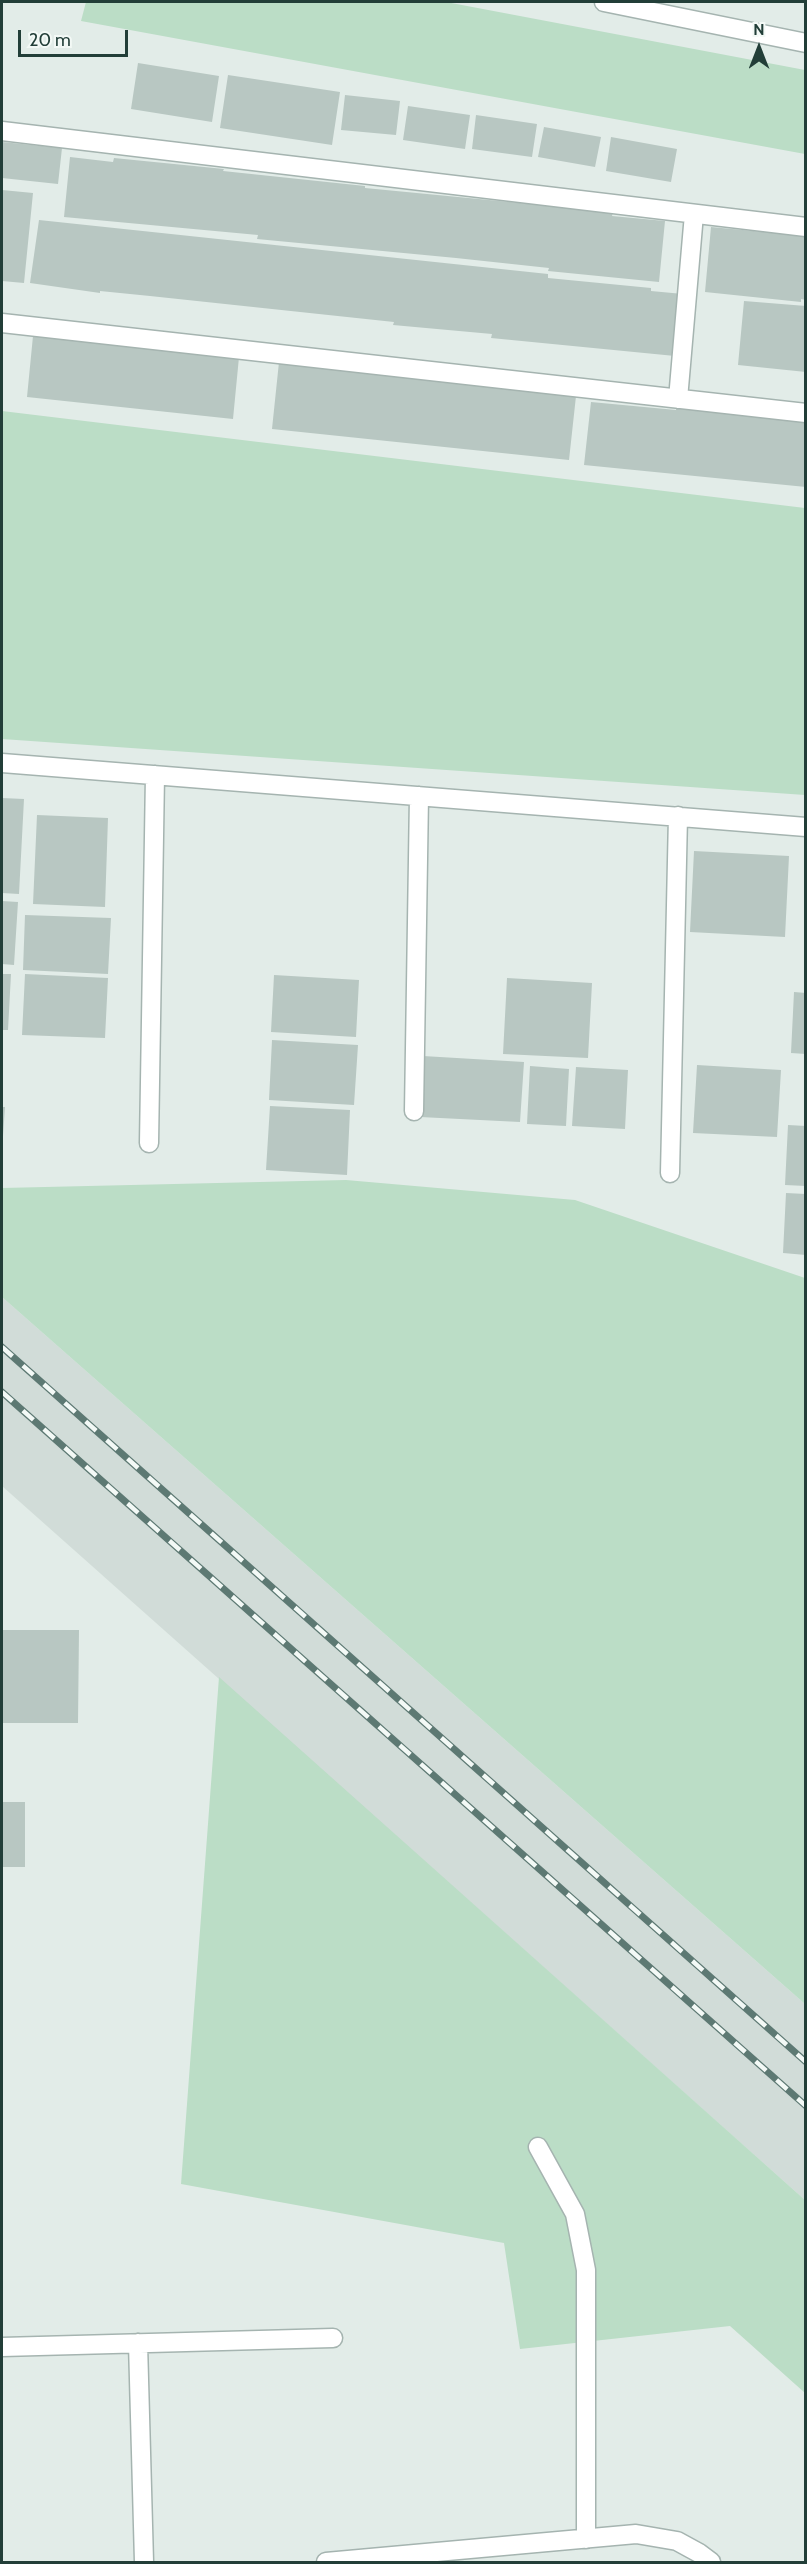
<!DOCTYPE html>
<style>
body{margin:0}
#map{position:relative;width:807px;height:2564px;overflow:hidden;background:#e2ece8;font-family:Cabin,sans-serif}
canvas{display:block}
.frame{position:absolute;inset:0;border:3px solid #223e38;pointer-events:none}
.north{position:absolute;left:729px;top:18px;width:60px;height:60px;-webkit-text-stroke:4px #f3f9f6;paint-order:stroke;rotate:0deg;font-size:16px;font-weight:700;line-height:24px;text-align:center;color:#223e38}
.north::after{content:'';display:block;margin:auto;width:21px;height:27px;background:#223e38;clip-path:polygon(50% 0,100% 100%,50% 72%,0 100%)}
.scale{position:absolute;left:18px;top:30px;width:110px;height:27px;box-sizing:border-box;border:3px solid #223e38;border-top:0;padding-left:8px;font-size:18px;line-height:21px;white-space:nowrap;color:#223e38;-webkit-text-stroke:4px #f3f9f6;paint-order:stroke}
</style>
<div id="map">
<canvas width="807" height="2564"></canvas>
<div class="frame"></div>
<div class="north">N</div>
<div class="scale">20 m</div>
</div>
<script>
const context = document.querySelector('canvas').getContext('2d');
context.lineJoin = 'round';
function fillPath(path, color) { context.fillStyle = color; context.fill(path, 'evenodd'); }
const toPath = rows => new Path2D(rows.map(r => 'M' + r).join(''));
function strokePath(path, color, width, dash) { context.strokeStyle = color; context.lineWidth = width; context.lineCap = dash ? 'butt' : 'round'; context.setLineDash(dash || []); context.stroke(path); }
fillPath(toPath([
 [2,1297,805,2004,805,2200,2,1486]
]), '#d1dcd8');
fillPath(toPath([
 [86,2,446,2,805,70,805,154,81,21],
 [2,411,805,508,805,795,2,739],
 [346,1180,575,1200,805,1278,804,1913,805,2004,2,1297,2,1188],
 [219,1677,805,2200,805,2393,730,2326,520,2349,504,2243,181,2184]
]), '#bbddc6');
fillPath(toPath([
 [138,63,219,76,212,122,131,109],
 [228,75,340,92,332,145,220,128],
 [345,95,400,101,396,135,341,130],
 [408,106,470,115,465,149,403,140],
 [476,115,537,124,532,157,472,149],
 [544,127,601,137,595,167,538,157],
 [611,137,677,149,671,182,606,171],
 [2,142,62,148,58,184,2,178],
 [70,157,113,162,114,158,224,169,223,171,365,186,365,188,613,212,612,216,665,221,659,282,548,271,549,268,456,258,257,239,258,235,64,217],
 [2,190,33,193,24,283,2,281],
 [39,220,548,274,548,278,651,288,651,291,683,294,675,356,491,338,492,334,393,325,394,322,150,296,100,291,100,293,30,283],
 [711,227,806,236,806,300,801,299,801,302,705,292],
 [744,301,806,306,806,372,738,365],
 [33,336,239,357,233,419,27,397],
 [279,362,440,379,440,382,576,396,569,460,272,429],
 [591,402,676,410,676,406,766,415,765,418,806,422,806,487,584,465],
 [2,798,24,799,19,894,2,893],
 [37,815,108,818,105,907,33,904],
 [694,851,789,856,785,937,690,932],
 [2,901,18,902,14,965,2,964],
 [25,915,111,918,108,974,23,970],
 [2,974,11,974,8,1030,2,1030],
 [25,974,108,978,105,1038,22,1035],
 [274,975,359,980,356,1037,271,1032],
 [507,978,592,983,588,1058,503,1054],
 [794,992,806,993,806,1054,791,1053],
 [272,1040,358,1045,354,1105,269,1100],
 [423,1056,524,1062,520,1122,420,1117],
 [697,1065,781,1070,777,1137,693,1133],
 [530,1066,569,1069,566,1126,527,1124],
 [576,1067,628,1070,625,1129,572,1126],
 [270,1106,350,1110,347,1175,266,1170],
 [2,1107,5,1107,3,1136,2,1136],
 [788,1125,806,1126,806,1186,785,1185],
 [786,1193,806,1194,806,1255,783,1253],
 [2,1630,79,1630,78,1723,2,1723],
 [2,1802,25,1802,25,1867,2,1867]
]), '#b8c7c2');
const minor = toPath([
 [604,2,806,43],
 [2,131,806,227],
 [2,323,806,413],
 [678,399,694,214],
 [2,763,806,827],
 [414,1111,419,796],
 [149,1143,155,775],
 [670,1173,678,816],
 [538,2147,575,2214,586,2270,586,2539],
 [138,2343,144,2562],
 [2,2347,333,2338],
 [326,2562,636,2534,677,2541,699,2553,711,2562]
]);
strokePath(minor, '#a5b4b0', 21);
strokePath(minor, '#fff', 18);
const rail = toPath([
 [2,1347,806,2062],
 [2,1392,806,2106]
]);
strokePath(rail, '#5d7973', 7);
strokePath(rail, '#f3f9f6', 4.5, [14]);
</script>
